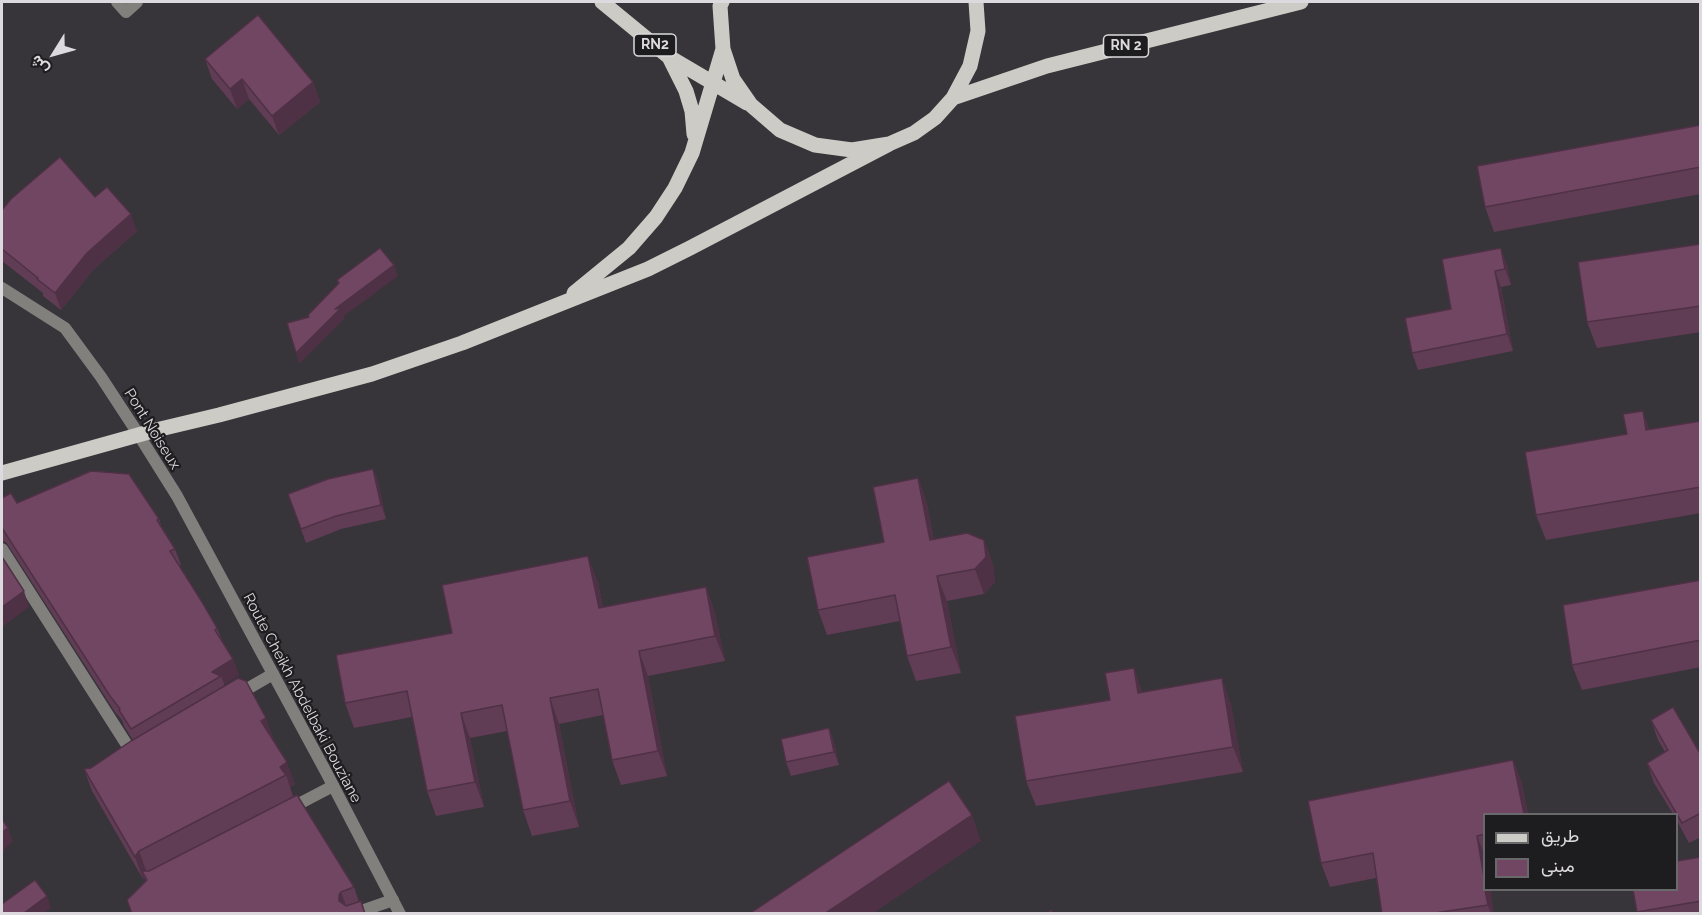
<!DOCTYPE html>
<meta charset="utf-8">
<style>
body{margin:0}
#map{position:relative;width:1702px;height:915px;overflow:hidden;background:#37343a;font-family:Raleway,Vazirmatn,sans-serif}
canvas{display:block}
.frame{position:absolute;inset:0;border:3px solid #dcdade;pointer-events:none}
.legend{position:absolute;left:1483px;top:813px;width:195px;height:78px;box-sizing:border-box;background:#1d1c1f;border:2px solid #69686b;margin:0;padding:8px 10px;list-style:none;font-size:18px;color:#dcdade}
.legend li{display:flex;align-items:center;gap:12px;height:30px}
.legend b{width:30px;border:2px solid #69686b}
.north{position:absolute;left:24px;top:24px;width:60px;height:60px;-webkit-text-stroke:4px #1d1c1f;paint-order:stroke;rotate:233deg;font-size:16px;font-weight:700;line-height:24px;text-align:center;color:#dcdade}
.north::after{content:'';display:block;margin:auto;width:21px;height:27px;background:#dcdade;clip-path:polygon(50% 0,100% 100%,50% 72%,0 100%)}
</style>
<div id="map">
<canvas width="1702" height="915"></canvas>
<div class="frame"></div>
<ul class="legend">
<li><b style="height:8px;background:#cdcbc5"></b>طريق</li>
<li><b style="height:16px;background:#714663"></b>مبنى</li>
</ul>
<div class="north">ش</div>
</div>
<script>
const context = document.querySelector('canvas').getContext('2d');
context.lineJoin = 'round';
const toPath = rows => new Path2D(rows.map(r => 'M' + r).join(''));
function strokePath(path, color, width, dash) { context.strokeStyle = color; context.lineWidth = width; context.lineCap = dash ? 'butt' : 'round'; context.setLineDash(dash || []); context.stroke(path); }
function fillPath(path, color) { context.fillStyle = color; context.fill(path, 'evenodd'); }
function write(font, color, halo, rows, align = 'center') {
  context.font = font + ' Raleway,sans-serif'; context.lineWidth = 4.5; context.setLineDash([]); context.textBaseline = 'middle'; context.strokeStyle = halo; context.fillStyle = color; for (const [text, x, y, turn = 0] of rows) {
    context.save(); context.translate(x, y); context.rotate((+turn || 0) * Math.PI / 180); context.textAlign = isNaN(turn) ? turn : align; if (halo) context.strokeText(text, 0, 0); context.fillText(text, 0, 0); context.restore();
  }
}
strokePath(toPath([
 [117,2,126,12,137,2],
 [2,549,134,756],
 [235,696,273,674],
 [289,809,333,786],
 [353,914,393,900]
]), '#82807d', 12);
strokePath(toPath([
 [2,288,65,328,101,377,135,429,177,496,326,772,400,914]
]), '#82807d', 12);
strokePath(toPath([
 [602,2,669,57,747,103],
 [722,2,720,6,723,49,733,79,751,105,780,130,815,145,852,150,889,144,914,133,935,118,953,98,970,66,978,31,976,2],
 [669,57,686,91,692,111,694,134],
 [953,98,1047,66,1301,2],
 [574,293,629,248,656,217,675,188,692,153,723,49],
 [2,473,156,430,219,415,372,374,462,343,648,269,690,248,889,144]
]), '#cdcbc5', 15);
fillPath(toPath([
 [205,59,313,82,320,102,279,135,249,99,237,109,212,79],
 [1701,125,1701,194,1494,232,1485,207],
 [95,197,137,231,93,270,61,310,43,296,43,293,2,261,2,210],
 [1701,244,1701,332,1597,348,1587,322],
 [1442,259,1507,264,1511,285,1501,287,1513,351,1418,370,1412,353,1451,309],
 [1701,421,1701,513,1546,540,1536,515,1650,430],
 [373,469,378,482,386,519,341,529,306,543,288,494],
 [918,478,927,504,934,540,984,540,993,565,995,582,984,594,947,601,961,673,916,681,907,656,900,621,827,635,818,610,884,542],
 [2,498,17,503,159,519,162,528,175,549,181,565,179,566,217,628,222,640,233,659,239,675,224,684,224,686,274,740,273,740,295,784,290,787,293,796,354,887,359,902,365,914,146,881,144,877,143,879,92,791,84,769,91,768,133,740,124,726,122,720,115,712,6,542,2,541],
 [1701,580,1701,667,1582,690,1572,665],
 [598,582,603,608,706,587,715,613,725,661,648,676,667,776,621,785,612,760,603,715,559,724,579,827,532,836,523,810,507,731,470,738,484,807,436,816,427,791,412,717,354,728,345,703,452,633],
 [1134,668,1142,692,1231,704,1243,772,1036,806,1026,781,1110,700],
 [1651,720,1701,755,1701,837,1689,843,1677,821,1677,814,1673,814,1654,783,1647,763,1665,752,1658,740],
 [829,728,834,742,839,765,791,776,786,762],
 [1513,760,1522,784,1528,814,1485,814,1485,890,1494,914,1382,914,1376,878,1330,887,1321,863],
 [1701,857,1701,914,1637,914,1633,890]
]), '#613c55');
fillPath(toPath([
 [242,79,249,99,237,109,230,89],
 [313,82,320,102,279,135,272,116],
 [131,214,137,231,93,270,61,310,55,293,87,253],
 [1501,248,1507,264,1511,285,1505,269],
 [394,265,398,276,344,316,345,318,299,364,296,353,335,309],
 [1495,271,1501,287,1513,351,1507,334],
 [1643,411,1652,436,1646,430],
 [373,469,378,482,386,519,381,505],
 [918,478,927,504,939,566,930,540],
 [984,540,993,565,995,582,984,594,975,569],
 [588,556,598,582,608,634,599,608],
 [937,576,947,601,961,673,951,647],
 [706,587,715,613,725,661,715,636],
 [24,591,29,607,2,627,2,607],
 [639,651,648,676,667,776,658,751],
 [233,659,239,675,224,684,221,676,212,672],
 [1134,668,1143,694,1138,693],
 [1222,678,1231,704,1243,772,1233,747],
 [550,698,559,724,579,827,570,801],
 [461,713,470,738,484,807,475,782],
 [266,718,274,740,269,743,261,721],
 [829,728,834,742,839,765,834,752],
 [1513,760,1522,784,1528,814,1524,814],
 [287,762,295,784,290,787,286,775,280,767],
 [972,815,981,841,872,914,824,914],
 [8,828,13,842,4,849,5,851,2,854,2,832],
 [1477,836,1485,856,1485,883],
 [139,851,147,873,142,871,144,877,143,879,135,857],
 [1485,890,1491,890,1494,914,1491,914,1488,905],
 [341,892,347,908,339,901,339,895],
 [47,896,51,908,43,914,24,914,24,913]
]), '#4f3145');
const building = toPath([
 [258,15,313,82,272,116,242,79,230,89,205,59,258,15],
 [1701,125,1701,167,1485,207,1477,166,1701,125],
 [60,157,95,197,107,187,131,214,87,253,55,293,37,279,38,278,2,249,2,210,11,199,60,157],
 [1701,244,1701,306,1587,322,1578,262,1701,244],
 [380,248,394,265,335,309,341,308,296,353,287,323,309,317,308,315,339,283,337,280,380,248],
 [1501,248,1505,269,1495,271,1507,334,1412,353,1405,318,1451,309,1442,259,1501,248],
 [1643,411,1646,430,1701,421,1701,487,1536,515,1525,452,1627,434,1623,414,1643,411],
 [373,469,381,505,336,516,301,529,288,494,328,479,373,469],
 [91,471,129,474,159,519,157,520,175,549,170,551,202,602,217,628,215,630,233,659,212,672,221,676,131,729,119,710,120,709,110,696,2,528,2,498,11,493,17,503,91,471],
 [918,478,930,540,967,533,984,540,986,557,975,569,937,576,951,647,907,656,895,595,818,610,807,557,884,542,873,487,918,478],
 [588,556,599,608,706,587,715,636,639,651,658,751,612,760,598,689,550,698,570,801,523,810,502,705,461,713,475,782,427,791,407,691,345,703,336,655,452,633,442,585,588,556],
 [2,557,24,591,2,607,2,557],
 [1701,580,1701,640,1572,665,1563,605,1701,580],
 [1134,668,1138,693,1222,678,1233,747,1026,781,1015,716,1110,700,1105,673,1134,668],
 [238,678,246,681,266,718,261,721,287,762,280,767,286,775,139,851,135,857,84,769,91,768,131,741,238,678],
 [1673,707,1701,755,1701,813,1682,823,1647,763,1668,750,1651,720,1673,707],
 [829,728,834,752,786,762,781,739,829,728],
 [1513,760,1524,814,1485,814,1485,834,1477,836,1485,883,1485,890,1488,905,1428,914,1382,914,1373,853,1321,863,1308,801,1513,760],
 [949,781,972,815,824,914,749,914,949,781],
 [297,795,354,887,341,892,339,895,339,901,346,906,361,901,365,914,132,914,127,900,147,880,142,871,149,871,297,795],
 [2,819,8,828,2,832,2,819],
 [1701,857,1701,901,1637,912,1633,890,1677,890,1677,861,1701,857],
 [35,880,47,896,24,913,24,914,2,914,2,904,35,880],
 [1051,910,1054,914,1047,914,1051,910]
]);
fillPath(building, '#714663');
strokePath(building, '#4f3145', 1.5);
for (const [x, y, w] of [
 [655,45,42],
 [1126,46,45]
]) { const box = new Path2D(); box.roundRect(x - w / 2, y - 11, w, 22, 4.5); context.fillStyle = '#1d1c1f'; context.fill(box); strokePath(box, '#dcdade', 1.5); }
write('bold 14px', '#dcdade', null, [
 ["RN2",655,45],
 ["RN 2",1126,46]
]);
write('15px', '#dcdade', '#1d1c1f', [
 ["Pont Noiseux",152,429,58],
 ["Route Cheikh Abdelbaki Bouziane",302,698,62]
]);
</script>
